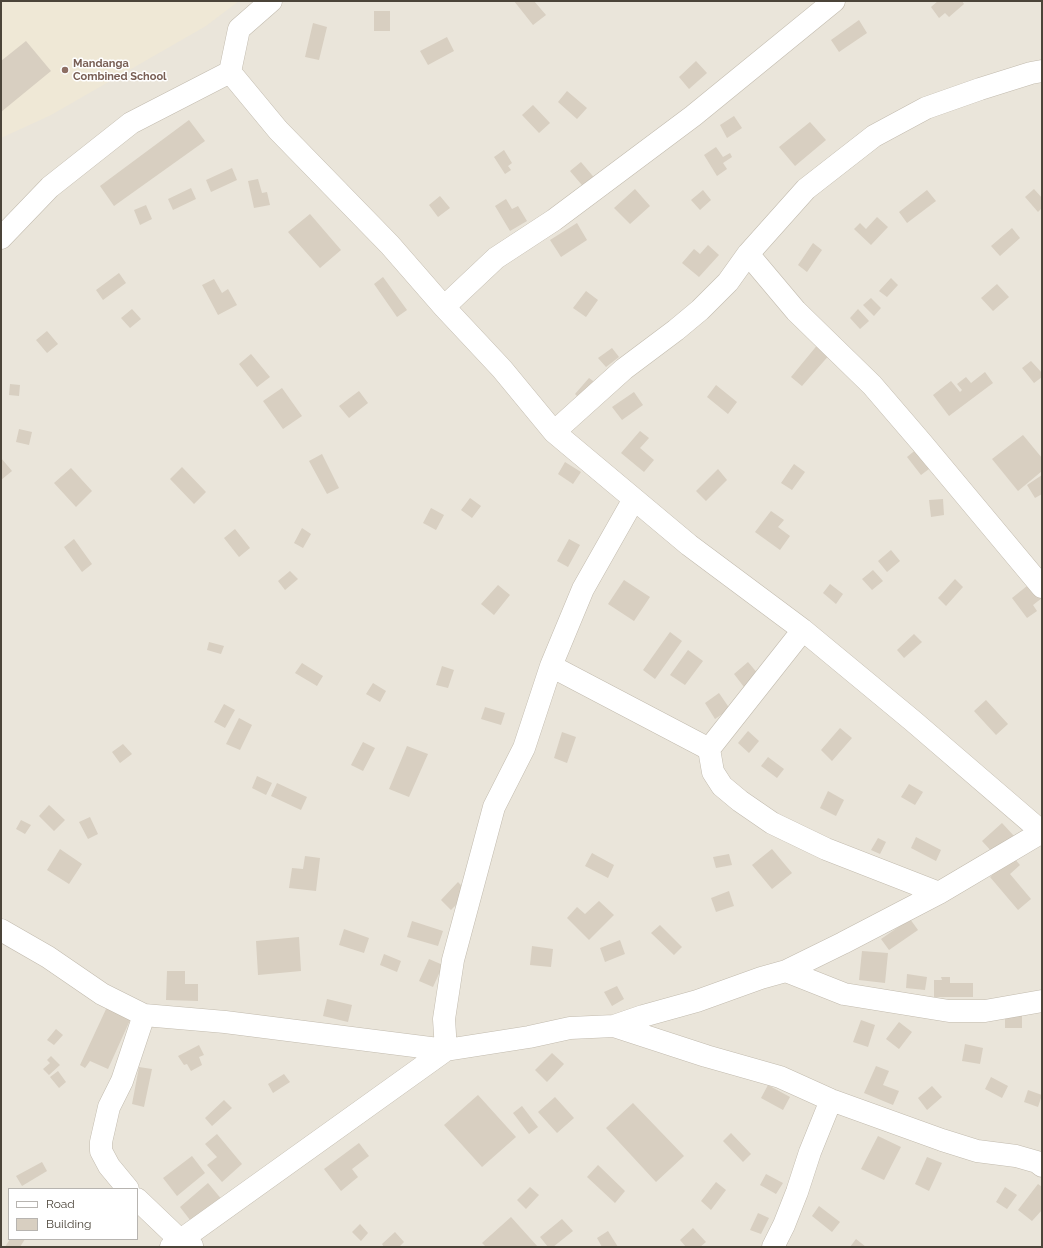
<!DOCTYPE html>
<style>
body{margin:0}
#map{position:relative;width:1043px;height:1248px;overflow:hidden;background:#f6f3ec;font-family:Raleway,sans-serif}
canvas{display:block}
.frame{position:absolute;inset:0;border:2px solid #4b4439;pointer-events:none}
.legend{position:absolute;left:8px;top:1188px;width:130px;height:52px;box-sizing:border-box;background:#fff;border:1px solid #b7b4b0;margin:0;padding:5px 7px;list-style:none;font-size:12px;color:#4b4439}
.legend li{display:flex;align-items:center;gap:8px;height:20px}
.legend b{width:20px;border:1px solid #b7b4b0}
</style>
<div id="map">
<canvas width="1043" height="1248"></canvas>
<div class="frame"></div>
<ul class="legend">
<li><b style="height:5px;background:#fff"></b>Road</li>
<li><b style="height:11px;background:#d8cfc1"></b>Building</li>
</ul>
</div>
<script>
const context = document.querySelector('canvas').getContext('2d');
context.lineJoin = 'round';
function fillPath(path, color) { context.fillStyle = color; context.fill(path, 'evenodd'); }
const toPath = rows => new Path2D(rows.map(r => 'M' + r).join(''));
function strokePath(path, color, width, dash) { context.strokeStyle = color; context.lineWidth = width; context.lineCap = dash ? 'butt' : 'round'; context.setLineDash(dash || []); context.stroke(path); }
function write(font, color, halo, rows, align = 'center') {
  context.font = font + ' Raleway,sans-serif'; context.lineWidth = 3; context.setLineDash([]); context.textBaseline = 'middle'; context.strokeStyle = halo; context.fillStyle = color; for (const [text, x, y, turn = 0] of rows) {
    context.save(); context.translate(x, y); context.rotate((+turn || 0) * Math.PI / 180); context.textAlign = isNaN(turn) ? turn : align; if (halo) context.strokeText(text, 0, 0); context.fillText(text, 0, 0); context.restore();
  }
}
fillPath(toPath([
 [1,1,1042,1,1042,1247,1,1247],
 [9,1189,137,1189,137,1239,9,1239]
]), '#eae5da');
fillPath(toPath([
 [1,1,239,1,206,26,51,115,1,138]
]), '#efe8d6');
fillPath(toPath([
 [514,1,534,1,546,15,533,25],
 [938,1,962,1,964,4,949,17,945,13,939,18,931,7],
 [374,11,390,11,390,31,374,31],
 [859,20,867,33,839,52,831,40],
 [313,23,327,27,319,60,305,57],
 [447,37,454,51,428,65,420,51],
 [26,41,51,71,1,112,1,61],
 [696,61,707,73,689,89,679,77],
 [567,91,587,108,577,119,558,102],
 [533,105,550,123,539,133,522,115],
 [734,116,742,128,727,138,720,125],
 [189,120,205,141,114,206,100,186],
 [810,122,826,140,795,166,779,147],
 [716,147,723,157,730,153,732,157,723,163,727,169,717,176,704,155],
 [504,150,512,163,508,166,511,170,505,174,494,157],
 [581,162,597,181,587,191,570,171],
 [232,168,237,180,211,192,206,180],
 [258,179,262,193,267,192,270,205,254,208,248,181],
 [191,188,196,199,173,210,168,199],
 [635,189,650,206,630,224,614,208],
 [1034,189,1042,198,1042,208,1038,212,1025,197],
 [703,190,711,200,700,210,691,200],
 [927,190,936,201,907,223,899,212],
 [440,196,450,208,438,217,429,205],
 [506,199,512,209,518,206,527,221,510,231,495,206],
 [146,205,152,219,140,225,134,210],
 [310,214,341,250,320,268,288,232],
 [877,217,888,227,871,245,854,229,860,223,866,229],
 [577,223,587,240,561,257,550,240],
 [1012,228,1020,238,1000,256,991,246],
 [813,243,822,250,807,272,798,265],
 [708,245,719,255,699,277,682,263,694,249,700,254],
 [119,273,126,283,103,300,96,290],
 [383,277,407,310,397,317,374,284],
 [891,278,898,285,887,297,879,291],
 [214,279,222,293,228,289,237,305,218,315,202,285],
 [997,284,1009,297,993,311,981,298],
 [586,291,598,300,586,317,573,308],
 [871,298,881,308,874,316,863,305],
 [132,309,141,319,130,328,121,318],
 [858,309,869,321,860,329,850,318],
 [47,331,58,344,47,353,36,340],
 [819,343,831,353,802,386,791,377],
 [612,348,619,357,606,367,598,358],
 [251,354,270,377,257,387,239,364],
 [1031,361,1042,373,1042,377,1034,383,1022,368],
 [985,372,993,383,949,416,933,395,951,381,960,392,962,390,957,384,966,377,971,383],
 [589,378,600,386,585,404,575,394],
 [10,384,20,385,19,396,9,395],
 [716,385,737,402,728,414,707,397],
 [282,388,302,416,283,429,263,401],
 [359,391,368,403,349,418,339,406],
 [634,392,643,405,622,420,612,407],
 [19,429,32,432,29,445,16,442],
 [640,431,649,438,640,448,654,460,644,472,621,453],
 [1023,435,1042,458,1042,471,1018,491,992,459],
 [918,448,933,466,921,475,907,457],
 [322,454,339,488,327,494,309,461],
 [1,458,12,471,1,480],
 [565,462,581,472,573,484,558,474],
 [794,464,805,472,792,490,781,483],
 [182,467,206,492,194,504,170,479],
 [71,468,92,491,76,507,54,483],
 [718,469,727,480,706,501,696,491],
 [1042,475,1042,494,1035,498,1027,485],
 [470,498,481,506,472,518,461,510],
 [943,499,944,515,931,517,929,500],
 [431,508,444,515,436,530,423,523],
 [771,511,784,520,778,527,790,536,780,550,755,532],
 [302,528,311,534,303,548,294,543],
 [235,529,250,548,239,557,224,538],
 [74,539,92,564,82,572,64,547],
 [569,539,580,545,568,567,557,561],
 [891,550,900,561,887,572,878,561],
 [873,570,883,581,872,590,862,579],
 [290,571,298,579,285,590,278,581],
 [955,579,963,587,946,606,938,598],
 [624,580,650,597,634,621,608,604],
 [1032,582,1042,595,1042,598,1033,605,1037,611,1027,618,1012,598],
 [830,584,843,594,836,604,823,593],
 [498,585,510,595,494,615,481,604],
 [670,632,682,641,655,679,643,670],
 [914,634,922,642,904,658,897,650],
 [209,642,224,646,221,654,207,650],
 [688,650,703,661,685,685,670,675],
 [748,662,759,675,744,687,734,674],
 [302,663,323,676,317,686,295,673],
 [442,666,454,670,448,688,436,685],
 [373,683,386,691,380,702,366,694],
 [719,693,730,709,715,719,705,703],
 [986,700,1008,724,996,735,974,711],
 [224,704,235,710,225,728,214,722],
 [485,707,505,713,501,725,481,719],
 [239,718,252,725,240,750,226,744],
 [840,728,852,738,832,761,821,750],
 [748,731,759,741,749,753,738,743],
 [562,732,576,737,567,763,554,758],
 [363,742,375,748,363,771,351,765],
 [123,744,132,754,120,763,112,752],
 [407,746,428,754,409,797,389,789],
 [768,757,784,769,777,778,761,766],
 [257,776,272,783,266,795,252,788],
 [277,783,307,797,301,810,271,796],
 [909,784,923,792,915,805,901,797],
 [828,791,844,800,836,816,820,808],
 [49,805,65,820,54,831,39,816],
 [90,817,98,834,88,839,79,822],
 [21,820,31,825,25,834,16,829],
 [1002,823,1014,836,994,854,982,841],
 [916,837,941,850,936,861,911,848],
 [878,838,886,842,880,854,871,850],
 [60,849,82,864,69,884,47,870],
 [772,849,792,873,772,889,752,865],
 [592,853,614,865,608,878,585,866],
 [729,854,732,865,716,868,713,857],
 [305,856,320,858,316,891,289,888,292,868,303,869],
 [1013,857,1020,865,1010,874,1031,899,1018,910,990,877],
 [458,882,468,893,451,910,441,900],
 [729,891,734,906,716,912,711,898],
 [599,901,614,915,589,940,567,918,577,907,585,914],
 [910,919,918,930,889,950,881,939],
 [412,921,443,931,438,946,407,937],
 [660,925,682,947,674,955,651,933],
 [344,929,369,938,364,953,339,945],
 [299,937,301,971,258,975,256,941],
 [620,940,625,954,605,962,600,948],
 [532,946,553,949,551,967,530,965],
 [862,951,888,953,885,983,859,980],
 [384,954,401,961,397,972,380,965],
 [429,959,443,965,433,987,419,981],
 [167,971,185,971,185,984,198,984,198,1001,166,1000],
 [907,974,927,977,925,990,906,988],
 [941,977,950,977,950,983,973,983,973,997,934,997,934,980,942,980],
 [617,986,624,999,612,1006,604,992],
 [327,999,352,1005,348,1022,323,1016],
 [107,1007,131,1018,108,1069,90,1061,85,1068,80,1065],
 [1022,1014,1022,1028,1005,1028,1005,1015],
 [861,1020,875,1025,868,1047,853,1042],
 [899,1022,912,1032,899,1049,886,1039],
 [56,1029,63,1035,54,1045,47,1040],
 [965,1044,983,1048,980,1064,962,1061],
 [199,1045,204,1055,199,1057,202,1065,191,1071,187,1064,184,1065,178,1056],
 [552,1053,564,1064,547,1082,535,1070],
 [51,1056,60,1065,49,1075,43,1069,50,1063,47,1060],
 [876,1066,889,1071,883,1085,899,1091,893,1105,864,1093],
 [139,1067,152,1069,144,1107,132,1104],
 [58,1071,66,1082,59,1088,50,1077],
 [284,1074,290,1082,273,1093,268,1084],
 [991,1077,1008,1086,1002,1098,985,1089],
 [768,1085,790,1097,783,1110,761,1098],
 [932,1086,942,1097,927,1110,918,1098],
 [1028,1090,1042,1095,1038,1107,1024,1102],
 [478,1095,516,1137,482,1167,444,1125],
 [555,1097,574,1118,557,1133,538,1112],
 [224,1100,232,1108,212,1126,205,1118],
 [633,1103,684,1156,656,1182,606,1128],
 [522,1106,538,1127,529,1134,513,1113],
 [731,1133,751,1154,743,1162,723,1141],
 [217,1134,242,1164,222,1182,207,1165,217,1157,205,1144],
 [878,1136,901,1147,884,1180,861,1169],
 [359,1143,369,1156,352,1169,358,1177,341,1191,324,1169],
 [192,1156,205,1173,177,1196,163,1178],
 [927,1157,942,1163,929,1191,915,1184],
 [42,1162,47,1171,22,1186,16,1176],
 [598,1165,625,1191,615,1203,587,1177],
 [766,1174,783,1183,776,1194,760,1185],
 [716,1182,726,1190,711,1210,701,1201],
 [208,1183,223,1201,194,1225,180,1207],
 [1038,1184,1042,1187,1042,1210,1032,1221,1018,1210],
 [530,1187,539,1195,526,1209,517,1200],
 [1005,1187,1017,1195,1007,1209,996,1202],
 [819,1206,840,1222,832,1232,812,1216],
 [758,1213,769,1218,761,1234,750,1230],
 [511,1217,538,1247,486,1247,482,1243],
 [562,1219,573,1231,553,1247,548,1247,540,1237],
 [360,1224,368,1233,361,1241,352,1232],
 [693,1228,706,1242,700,1247,686,1247,680,1240],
 [608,1231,618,1247,602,1247,597,1238],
 [395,1232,404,1242,399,1247,384,1247,382,1244],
 [10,1239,25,1239,20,1247,5,1247],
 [856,1239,866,1247,850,1247]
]), '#d8cfc1');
const minor = toPath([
 [271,1,239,29,230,72,278,130,390,245,444,307,502,369,554,432,689,545,803,630,913,721,1042,832],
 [1,238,50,187,131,123,230,72],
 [748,254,796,311,872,385,921,442,1042,587],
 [444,307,496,258,554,220,693,116,834,1],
 [554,432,624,369,676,330,700,310,728,282,748,254,806,189,874,136,926,108,980,89,1031,73,1042,71],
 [803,630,709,749,713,772,722,786,740,801,772,823,826,849,939,893],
 [551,666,709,749],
 [1,930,48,957,102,994,144,1015,225,1022,446,1050,529,1037,570,1028,614,1026,643,1016,697,1001,761,978,786,971,844,994,949,1011,985,1011,1042,1001],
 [786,971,843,943,939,893,1042,832],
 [614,1026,706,1056,780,1077,831,1100,942,1140,977,1151,1016,1156,1037,1162,1042,1166],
 [446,1050,444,1019,453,960,494,807,524,748,551,666,583,589,634,499],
 [128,1189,109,1166,101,1151,101,1142,109,1107,122,1081,144,1015],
 [137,1199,180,1240,192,1246],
 [171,1247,446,1050],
 [773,1247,784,1225,797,1192,810,1152,831,1100]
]);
strokePath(minor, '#c2bbae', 23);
strokePath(minor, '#fff', 22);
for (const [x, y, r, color] of [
 [65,70,4,"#8d6e63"]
]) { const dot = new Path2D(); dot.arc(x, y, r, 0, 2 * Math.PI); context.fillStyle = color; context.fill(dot); strokePath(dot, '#fff', 1.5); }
write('bold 11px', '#785e54', '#fff', [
 ["Mandanga",73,64],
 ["Combined School",73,77]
], 'left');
</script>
